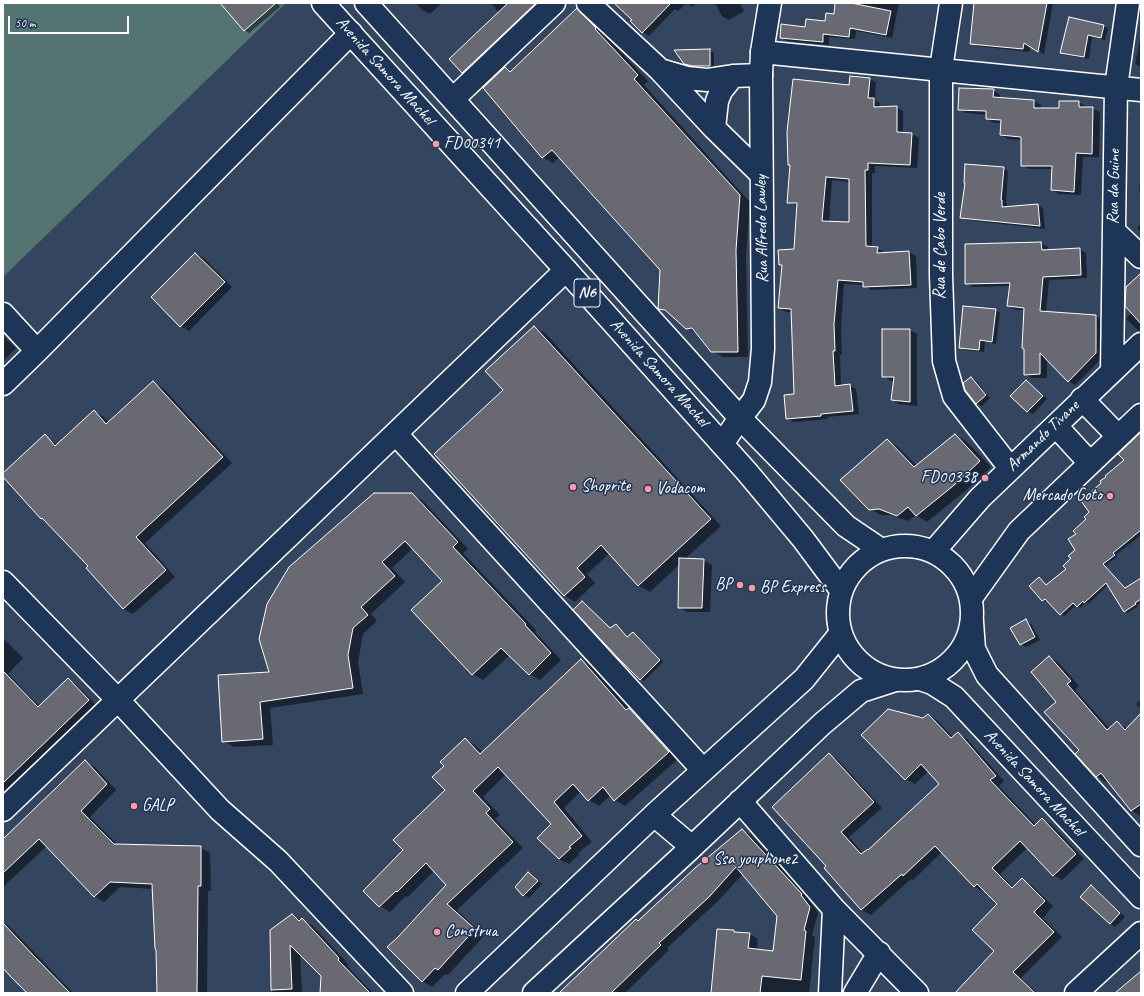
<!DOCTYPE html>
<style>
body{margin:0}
#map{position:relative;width:1144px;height:996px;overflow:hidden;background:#34455f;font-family:Caveat,sans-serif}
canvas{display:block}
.frame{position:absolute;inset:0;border:4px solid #fff;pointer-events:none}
.scale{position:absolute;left:8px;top:16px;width:121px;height:18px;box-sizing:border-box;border:2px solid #fff;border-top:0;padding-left:5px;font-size:12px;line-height:14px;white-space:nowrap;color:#fff;-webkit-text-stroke:3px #1d3557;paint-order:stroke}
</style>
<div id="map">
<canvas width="1144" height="996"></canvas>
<div class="frame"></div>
<div class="scale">50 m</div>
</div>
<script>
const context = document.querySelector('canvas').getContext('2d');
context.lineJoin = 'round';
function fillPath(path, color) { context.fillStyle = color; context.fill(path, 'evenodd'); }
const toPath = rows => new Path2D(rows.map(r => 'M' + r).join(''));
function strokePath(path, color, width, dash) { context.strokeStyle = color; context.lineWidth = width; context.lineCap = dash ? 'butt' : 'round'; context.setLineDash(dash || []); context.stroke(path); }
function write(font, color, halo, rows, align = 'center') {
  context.font = font + ' Caveat,sans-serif'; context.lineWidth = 3; context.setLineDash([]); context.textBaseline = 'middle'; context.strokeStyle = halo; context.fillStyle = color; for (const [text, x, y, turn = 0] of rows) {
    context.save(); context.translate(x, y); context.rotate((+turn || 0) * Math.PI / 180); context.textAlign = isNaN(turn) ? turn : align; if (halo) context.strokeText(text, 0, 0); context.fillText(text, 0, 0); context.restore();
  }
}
fillPath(toPath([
 [3,3,286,3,3,277]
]), '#547473');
fillPath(toPath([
 [222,3,278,3,280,7,249,33,244,30],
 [416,3,442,3,430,14,422,10],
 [491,3,547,3,470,76,463,72,451,59,499,13],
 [615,3,697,3,692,7,687,3,678,11,675,9,649,36,643,32,633,20],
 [713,3,740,3,744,11,729,20,722,16,715,3],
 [836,3,899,3,892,38,856,31,855,39,829,37,829,45,787,41,781,37,806,28,826,22,835,15],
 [975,3,1053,3,1044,54,1030,46,1029,52,977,46,971,43],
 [577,10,588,16,606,34,605,35,648,81,644,85,750,202,746,256,748,357,723,357,712,351,697,334,687,328,670,314,659,308,661,269,560,157,553,163,542,157,505,68,512,72],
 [1069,18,1104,26,1108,29,1105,40,1092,37,1089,59,1065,55,1061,53],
 [1141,35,1141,67,1135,64],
 [709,50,714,53,714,68,698,68,689,66,684,63],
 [870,79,876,82,875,100,880,103,880,107,896,107,903,111,903,134,912,134,919,138,917,168,875,166,875,173,872,173,872,248,877,248,884,252,884,253,909,252,916,256,917,288,871,290,864,285,844,284,841,328,842,355,840,355,841,386,849,385,856,389,859,414,827,417,828,419,794,422,787,418,795,395,792,312,786,312,779,308,782,266,780,265,795,250,798,206,788,202,850,86],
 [832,180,850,182,850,224,829,222],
 [993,90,1000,95,1000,98,1034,101,1041,105,1041,109,1060,109,1060,102,1079,102,1086,106,1086,108,1092,108,1100,112,1099,157,1083,157,1081,195,1059,194,1052,190,1053,169,1029,169,1022,165,1022,140,1008,139,1001,135,1002,123,994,123,987,119,987,115,966,113,959,109],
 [1003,168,1008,171,1006,203,1007,204,1007,208,1038,205,1043,208,1045,229,967,220,962,217],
 [1139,184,1141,184,1141,197,1140,196],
 [1141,223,1141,231,1137,229],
 [1041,243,1048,247,1048,251,1079,249,1086,253,1087,278,1049,280,1046,312,1096,316,1102,320,1103,357,1075,385,1068,381,1047,359,1047,378,1032,378,1025,374,1025,310,1015,310,1008,306,1010,286,973,287,966,283],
 [196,254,204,258,232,287,189,331,181,326,152,297],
 [1141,281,1141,333,1126,319,1132,312],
 [995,310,1000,313,996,344,985,342,984,352,964,350,960,347],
 [534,327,545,333,721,526,685,559,704,560,712,565,710,612,687,612,679,607,680,564,650,592,639,586,610,553,587,574,595,583,575,602,564,595,505,390],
 [910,330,917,334,917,406,899,404,892,399,895,381,891,381,883,376],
 [3,336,16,348,3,361],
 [971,378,976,381,990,398,982,406,976,403],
 [1026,381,1031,384,1047,399,1033,414,1028,411],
 [153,382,163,388,232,463,145,543,175,577,133,614,123,609,90,566,46,520,42,518,3,474,45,436,58,445,94,411,104,417,109,423],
 [1141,434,1141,535,1116,555,1117,557,1105,566,1126,588,1141,582,1141,602,1137,605,1138,606,1128,613,1125,611,1108,585,1088,604,1086,603,1080,608,1076,605,1064,616,1048,600,1046,602,1043,600,1039,579,1047,586,1067,569,1076,550,1077,534,1090,513,1126,460],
 [955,435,966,441,991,467,964,492,927,522,916,515,908,521,891,515,881,515,870,509,887,440,898,447,917,466],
 [411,494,422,500,468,549,463,553,536,630,535,632,561,660,540,680,529,674,510,655,483,680,473,674,413,610,443,581,413,548,392,568,405,582,371,614,377,621,363,634,358,662,363,694,270,708,273,745,234,747,223,741,270,673],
 [582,602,611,629,616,625,619,627,628,638,633,633,637,635,663,662,644,681,640,679],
 [1026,621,1031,624,1040,640,1026,647,1020,644],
 [3,638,23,658,8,674,40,707,68,679,76,684,96,705,5,793,3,792],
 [1049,657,1058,662,1079,686,1075,690,1110,729,1117,722,1128,729,1141,715,1141,816,1132,811,1107,780,1106,782,1097,776,1077,754,1081,750,1057,702],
 [581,660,591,666,629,709,639,715,679,758,625,806,615,800,611,795,599,806,589,800,581,791,564,808,592,842,578,853,580,854,569,864,559,859,552,825,506,774,483,797,500,815,495,819,523,848,457,910,484,936,448,975,445,974,432,987,422,981,448,885,435,870,408,897,406,896,390,912,380,906,364,891,404,850,446,790,445,766,465,739,475,745,483,753],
 [1141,700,1141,709,1136,704],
 [928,715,937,720,954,738,958,734,967,739,1004,781,999,786,1036,825,1042,819,1051,824,1084,859,1062,880,1053,875,1027,848,1000,874,1014,888,1022,880,1031,885,1053,906,1043,918,1062,937,1021,978,1037,993,957,993,996,951,999,904,985,890,984,892,975,887,942,852,913,880,911,879,871,915,862,910,825,868,827,866,829,755,838,760,882,808,849,837,864,854,869,851,940,785,928,771,915,784,906,779,924,719],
 [85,761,95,767,116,790,90,817,118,845,200,847,210,853,211,891,208,891,207,993,158,993,157,949,153,889,120,887,104,902,94,896,47,846,3,887,3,840],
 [742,830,751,835,810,899,809,900,818,913,812,935,815,937,809,993,712,993,734,931,737,933,750,934,758,939,757,950,774,952,778,915,743,874,717,902,667,948,669,950,626,992,627,993,561,993,636,920,639,921],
 [529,873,542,884,529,898,524,895,516,887],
 [1091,886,1096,889,1125,917,1115,927,1110,924],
 [292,916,312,925,349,965,347,966,373,993,321,993,322,975,300,954,302,993,272,993,271,931],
 [3,923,8,925,73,993,28,993,3,966]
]), '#0007');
const building = toPath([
 [220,3,276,3,244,31,220,3],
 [508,3,536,3,462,73,449,59,508,3],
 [614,3,671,3,642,33,630,21,632,20,614,3],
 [835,3,851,3,891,11,886,35,850,28,849,37,823,34,823,42,780,38,781,24,805,27,806,19,825,21,826,13,834,14,835,3],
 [974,3,1047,3,1038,52,1024,43,1023,49,970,44,974,3],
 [577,8,596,28,595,29,638,75,634,79,740,195,736,250,738,352,711,352,692,328,686,329,665,310,658,309,660,270,552,150,542,158,483,88,505,67,510,72,577,8],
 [1069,17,1104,25,1101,38,1088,35,1084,57,1060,53,1069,17],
 [710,49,710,66,693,66,684,64,674,50,710,49],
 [850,76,870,78,868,98,874,98,874,107,897,106,897,132,912,133,910,165,868,163,868,170,865,170,866,246,878,247,877,253,909,251,911,285,863,287,863,282,838,280,834,324,835,351,833,351,835,386,850,384,853,411,821,414,821,416,786,419,784,395,794,394,791,309,778,308,782,265,779,265,778,250,794,249,797,203,787,203,790,165,788,165,787,132,793,79,849,85,850,76],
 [826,177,849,179,849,222,822,221,826,177],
 [959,88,994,89,993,97,1034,100,1034,108,1059,108,1059,101,1079,101,1079,107,1093,107,1092,154,1076,153,1074,192,1051,190,1052,166,1021,166,1021,137,1000,135,1001,120,986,119,986,111,958,110,959,88],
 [965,164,1004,167,1001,200,1002,200,1002,207,1038,204,1040,226,960,218,965,183,964,183,965,164],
 [1041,242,1042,250,1080,248,1081,275,1043,277,1040,311,1096,315,1096,353,1068,382,1040,353,1040,374,1024,375,1024,349,1022,348,1024,308,1007,306,1010,283,965,284,965,244,1041,242],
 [195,253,225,282,180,327,151,297,195,253],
 [1141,273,1141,324,1125,306,1126,287,1141,273],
 [963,306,996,309,992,342,980,340,979,350,959,348,963,306],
 [534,326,711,519,638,586,601,545,577,568,585,577,564,596,434,454,503,390,485,371,534,326],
 [882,329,910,329,910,402,891,400,894,377,882,377,882,329],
 [971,377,986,395,976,404,965,390,963,383,971,377],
 [1026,380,1043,396,1027,412,1010,396,1026,380],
 [153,381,223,457,136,537,166,570,123,609,86,568,88,566,42,518,41,519,3,477,3,473,45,434,55,446,94,410,106,424,153,381],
 [1141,432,1141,530,1113,553,1115,555,1103,564,1125,588,1141,578,1141,599,1135,603,1136,604,1124,612,1106,583,1084,603,1083,601,1077,607,1073,603,1060,615,1045,599,1042,601,1029,586,1039,577,1046,585,1066,569,1063,566,1071,558,1068,556,1075,550,1068,539,1076,534,1073,531,1086,519,1084,517,1089,512,1081,501,1101,483,1100,481,1106,477,1105,476,1124,460,1118,454,1141,432],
 [955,434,980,461,953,486,916,516,908,507,897,516,879,509,869,510,840,480,887,439,914,467,955,434],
 [374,493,412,493,458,542,453,547,526,624,525,625,551,653,529,675,501,648,472,675,411,610,442,581,405,541,382,562,395,576,361,607,368,615,353,628,348,655,353,688,260,702,263,739,222,742,218,675,269,672,259,639,267,604,289,567,374,493],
 [679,558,704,559,702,608,678,608,679,558],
 [582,601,610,628,616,624,627,637,633,632,660,660,640,680,619,659,573,610,582,601],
 [1026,619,1035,637,1020,645,1010,628,1026,619],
 [1049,656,1071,681,1067,684,1107,730,1117,721,1125,730,1141,713,1141,804,1131,811,1101,773,1096,777,1075,754,1079,750,1044,712,1056,702,1031,672,1049,656],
 [581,659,626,710,629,708,669,752,614,801,603,787,588,801,573,784,554,802,582,836,569,847,571,848,559,859,537,838,551,824,498,767,473,791,490,809,486,813,513,842,447,904,475,929,438,970,435,968,422,982,387,947,398,937,446,885,426,863,397,892,396,891,379,907,363,891,403,850,393,840,445,790,432,777,444,766,440,762,465,738,480,754,581,659],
 [3,671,38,707,68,678,89,700,3,783,3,671],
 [888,709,923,718,928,714,951,738,958,732,996,776,990,780,1034,826,1042,818,1076,854,1053,876,1020,841,992,868,1012,888,1022,878,1045,901,1034,912,1054,932,1013,972,1035,993,955,993,994,951,972,930,997,904,977,884,974,887,935,846,903,876,902,874,861,910,824,868,826,866,772,807,829,753,874,802,841,832,861,854,868,849,868,850,939,784,921,764,905,780,861,735,888,709],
 [85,760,107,784,81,811,114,844,201,846,201,886,198,886,197,993,157,993,156,950,155,949,152,884,110,882,94,897,39,839,3,873,3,839,85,760],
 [742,829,802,894,801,895,810,907,804,930,806,931,801,980,762,976,760,993,711,993,717,929,734,930,734,932,750,933,748,948,773,951,777,916,736,867,709,897,659,943,661,945,611,993,559,993,636,919,638,921,695,868,742,829],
 [528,872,538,881,523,896,515,887,528,872],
 [1091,885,1120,913,1110,924,1080,897,1091,885],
 [292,914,299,921,302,918,339,958,338,960,370,993,320,993,321,976,290,945,292,989,271,990,270,930,292,914],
 [3,923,33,955,70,993,27,993,11,977,3,968,3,923],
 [1141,971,1141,993,1115,993,1141,971]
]);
fillPath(building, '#686972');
strokePath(building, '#fff', 1);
const minor = toPath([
 [588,3,659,69,714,128,761,174],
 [951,3,941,69,941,275,944,361,954,396,1010,468],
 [762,52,1141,90],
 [660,70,687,78,707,80,733,76,761,75],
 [453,99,554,3],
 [714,128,717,101,721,91,733,76],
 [1114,231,1141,257],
 [3,314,37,351],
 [1112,371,1116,87,1128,3],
 [3,384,37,351,351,33],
 [1082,399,1118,436],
 [1056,426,1090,463],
 [396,434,703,770],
 [934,551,980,498,1141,344],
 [3,582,118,700,220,810,278,861,402,993],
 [971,598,1019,531,1141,415],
 [972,622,974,649,987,675,1141,845],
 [920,679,932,683,954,697,1141,897],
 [740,801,834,909,917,993],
 [3,810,566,270],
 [654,815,692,847],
 [467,993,654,815,804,679,840,634],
 [534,993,692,847,822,724,861,691,895,680],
 [830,993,834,909],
 [855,993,879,953],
 [1076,993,1141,933]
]);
const major = toPath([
 [722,444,740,418,754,400,760,382,763,349,761,75,762,52,770,3]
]);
const highway = toPath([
 [323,3,566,270,747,472,803,539,841,590],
 [366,3,740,418,846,526,880,549],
 '838 613a67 67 0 1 1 134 0a67 67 0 1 1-134 0Z'
]);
strokePath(minor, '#fff', 25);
strokePath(major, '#fff', 25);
strokePath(highway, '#fff', 25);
strokePath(minor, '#1d3557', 22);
strokePath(major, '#1d3557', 22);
strokePath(highway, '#1d3557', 22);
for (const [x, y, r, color] of [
 [436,144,4,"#ff9aa2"],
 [985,478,4,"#ff9aa2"],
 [573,487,4,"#ff9aa2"],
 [648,489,4,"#ff9aa2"],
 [1110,496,4,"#ff9aa2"],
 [740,585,4,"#ff9aa2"],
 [752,588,4,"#ff9aa2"],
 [134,806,4,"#ff9aa2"],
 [705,860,4,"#ff9aa2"],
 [437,932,4,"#ff9aa2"]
]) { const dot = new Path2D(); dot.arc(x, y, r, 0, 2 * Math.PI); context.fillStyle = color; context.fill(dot); strokePath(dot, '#1d3557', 1.5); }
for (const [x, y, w] of [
 [587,293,26]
]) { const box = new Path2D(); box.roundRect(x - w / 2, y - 14, w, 28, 3); context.fillStyle = '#1d3557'; context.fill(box); strokePath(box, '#fff', 1); }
write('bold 16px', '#fff', null, [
 ["N6",587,293]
]);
write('17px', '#fff', '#1d3557', [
 ["Avenida Samora Machel",385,71,48],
 ["Rua da Guine",1114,187,-89],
 ["Rua Alfredo Lawley",762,229,-91],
 ["Rua de Cabo Verde",941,246,-90],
 ["Avenida Samora Machel",659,373,48],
 ["Armando Tivane",1043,436,-44],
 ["Avenida Samora Machel",1034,783,47]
]);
write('17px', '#fff', '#1d3557', [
 ["FD00341",444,144],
 ["FD00338",977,478,"right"],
 ["Shoprite",581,487],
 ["Vodacom",656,489],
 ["Mercado Goto",1102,496,"right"],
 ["BP",732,585,"right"],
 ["BP Express",760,588],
 ["GALP",142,806],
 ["Ssa youphone2",713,860],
 ["Construa",445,932]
], 'left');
</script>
